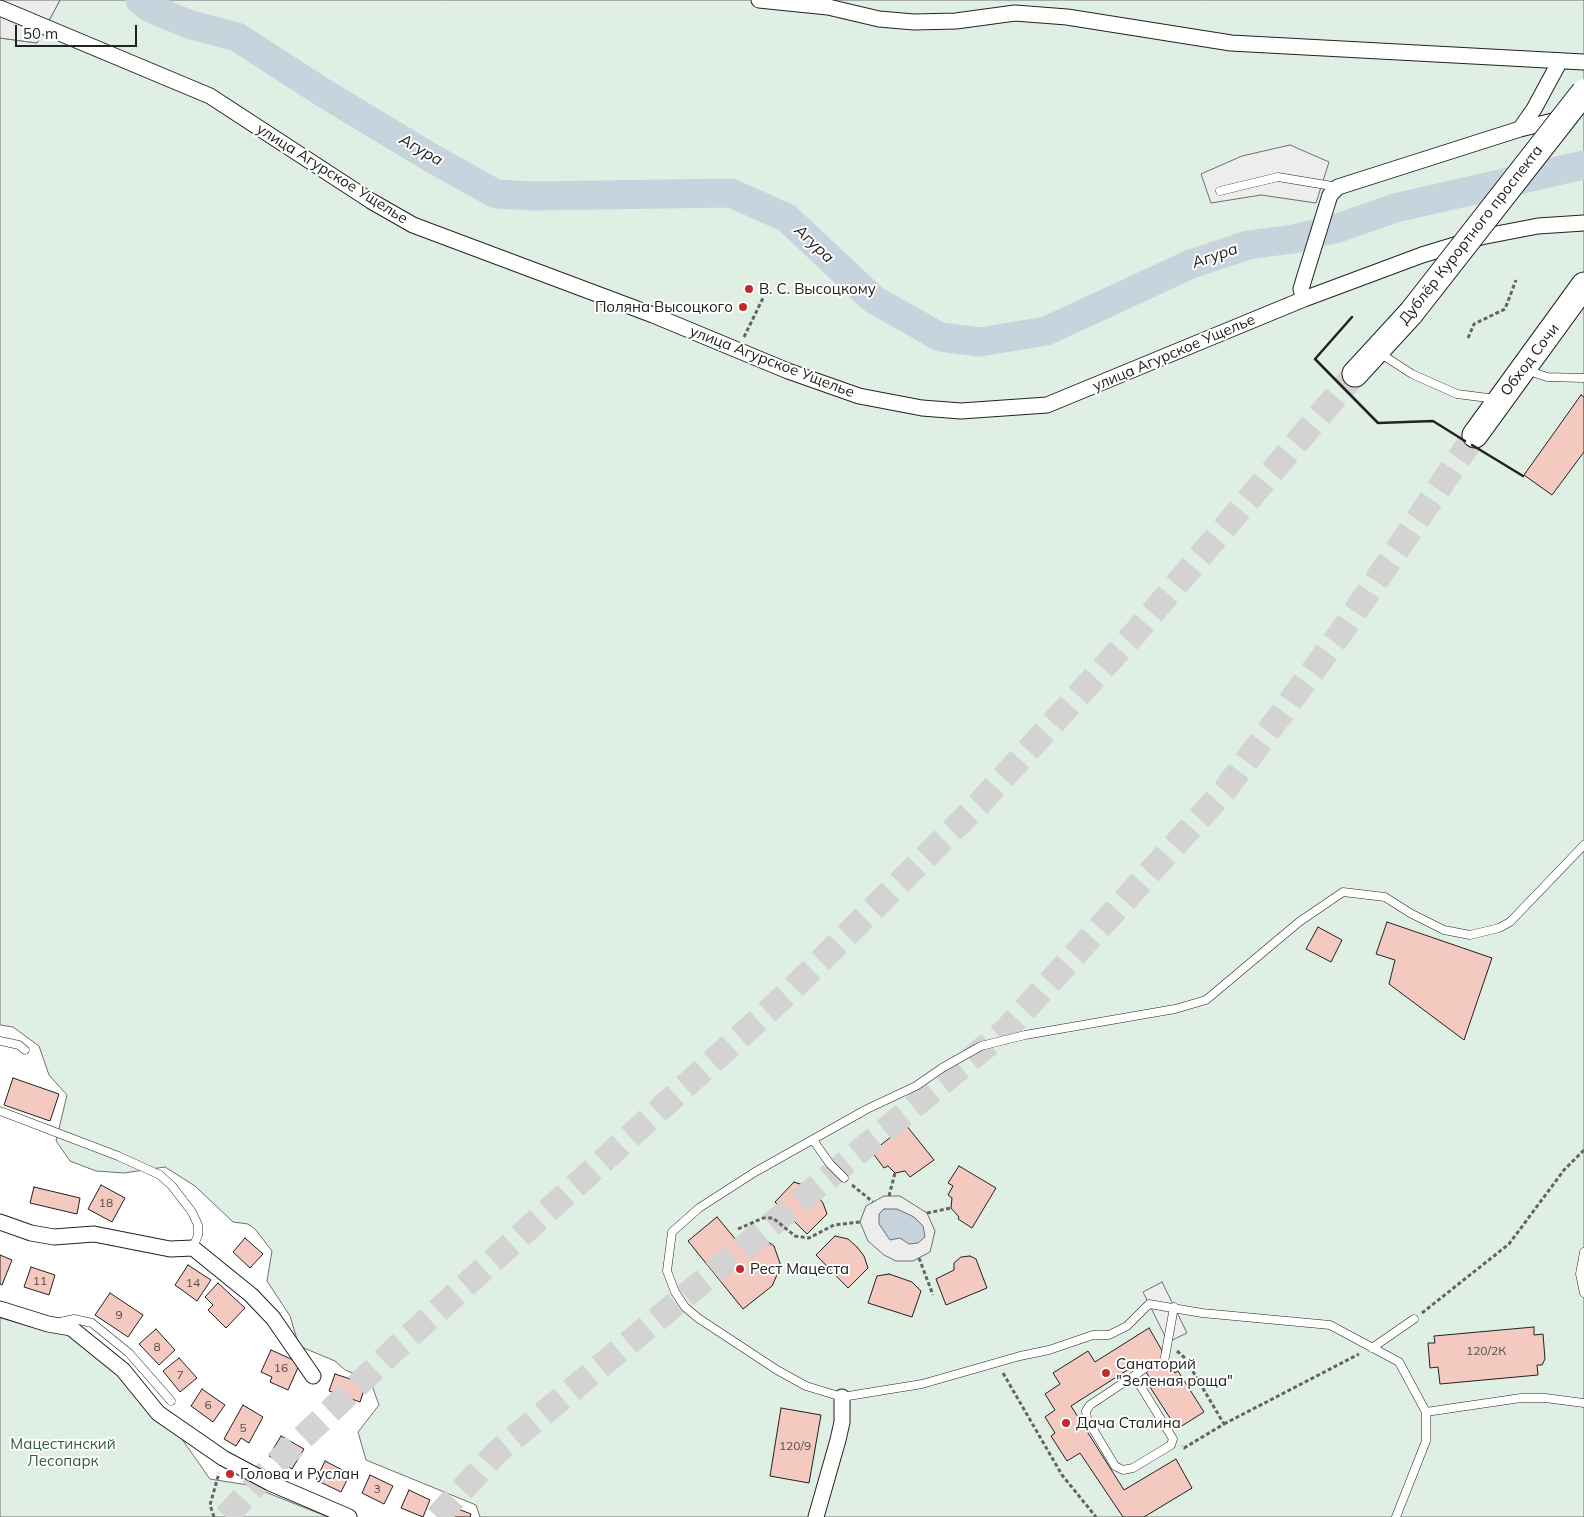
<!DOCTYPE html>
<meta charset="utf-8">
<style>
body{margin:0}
#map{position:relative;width:1584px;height:1517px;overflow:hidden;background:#fff;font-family:Mulish,sans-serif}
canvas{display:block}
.scale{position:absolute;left:15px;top:25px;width:122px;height:22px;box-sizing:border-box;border:2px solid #222;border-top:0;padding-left:6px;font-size:15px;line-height:18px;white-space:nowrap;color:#222;-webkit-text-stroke:4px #fff;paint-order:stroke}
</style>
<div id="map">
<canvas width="1584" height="1517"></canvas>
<div class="scale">50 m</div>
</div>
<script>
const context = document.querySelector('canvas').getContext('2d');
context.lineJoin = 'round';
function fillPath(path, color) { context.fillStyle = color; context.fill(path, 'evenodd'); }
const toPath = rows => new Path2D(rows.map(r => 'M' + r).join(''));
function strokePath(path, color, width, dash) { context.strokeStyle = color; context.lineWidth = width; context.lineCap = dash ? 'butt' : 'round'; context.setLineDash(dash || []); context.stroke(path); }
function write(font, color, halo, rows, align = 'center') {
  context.font = font + ' Mulish,sans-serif'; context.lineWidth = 4; context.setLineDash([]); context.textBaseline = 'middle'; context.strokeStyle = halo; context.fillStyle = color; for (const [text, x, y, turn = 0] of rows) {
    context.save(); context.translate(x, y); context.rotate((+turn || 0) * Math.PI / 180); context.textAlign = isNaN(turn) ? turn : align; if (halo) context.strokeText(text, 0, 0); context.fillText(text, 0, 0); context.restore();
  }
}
const green = toPath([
 [60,0,1584,0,1584,1517,480,1517,476,1505,366,1460,358,1432,379,1405,370,1380,345,1370,335,1361,299,1346,290,1316,267,1281,272,1251,255,1229,248,1224,233,1222,195,1186,165,1167,124,1173,96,1171,70,1161,56,1141,67,1095,49,1075,39,1046,13,1027,0,1025,0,38,37,43,60,0],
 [0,1305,72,1327,144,1385,210,1479,248,1485,328,1517,0,1517,0,1305]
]);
fillPath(green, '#e0efe3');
strokePath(green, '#6f6f6f', 1);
const parking = toPath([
 [0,0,60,0,37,43,0,38,0,0],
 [1290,145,1329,162,1316,203,1261,195,1211,203,1201,174,1242,156,1290,145],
 [884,1196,900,1196,927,1213,935,1231,930,1252,913,1261,896,1261,884,1255,868,1241,860,1222,866,1206,884,1196],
 [1162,1282,1187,1333,1168,1342,1143,1292,1162,1282]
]);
fillPath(parking, '#ededed');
strokePath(parking, '#6f6f6f', 1);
const water = toPath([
 [884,1209,897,1209,914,1217,923,1226,925,1237,918,1243,909,1244,900,1238,890,1240,879,1224,879,1214,884,1209]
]);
fillPath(water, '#c7d3dd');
strokePath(water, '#6f6f6f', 1);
strokePath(toPath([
 [140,0,150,8,188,24,237,37,322,92,428,156,496,194,534,196,731,193,787,218,873,299,940,337,980,342,1046,331,1191,264,1248,245,1293,239,1338,228,1395,208,1584,165]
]), '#c7d3dd', 29);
const building = toPath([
 [1581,395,1584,397,1584,452,1552,495,1524,475,1581,395],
 [1387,922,1492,958,1464,1040,1389,984,1395,960,1376,954,1387,922],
 [1318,927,1342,940,1331,962,1306,949,1318,927],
 [13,1078,59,1094,50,1121,4,1105,13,1078],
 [906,1125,934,1160,910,1177,905,1171,895,1173,888,1166,884,1168,872,1152,906,1125],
 [959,1166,996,1188,972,1228,958,1219,959,1217,951,1208,952,1198,948,1195,953,1186,948,1183,959,1166],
 [794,1182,806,1186,816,1194,823,1203,827,1214,807,1234,775,1202,794,1182],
 [101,1185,125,1198,112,1222,88,1209,101,1185],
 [34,1187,80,1198,77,1214,30,1203,34,1187],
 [717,1217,737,1241,757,1234,774,1246,781,1266,772,1286,743,1309,688,1241,717,1217],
 [835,1236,848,1239,857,1247,864,1256,868,1268,848,1288,816,1255,835,1236],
 [245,1238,263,1254,250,1268,233,1252,245,1238],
 [0,1255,12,1260,2,1285,0,1284,0,1255],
 [970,1256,976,1259,987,1288,946,1305,936,1279,954,1270,954,1263,961,1257,970,1256],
 [188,1265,211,1280,197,1301,175,1285,188,1265],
 [31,1267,55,1275,49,1295,24,1287,31,1267],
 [889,1274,912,1282,921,1291,912,1317,868,1303,877,1276,889,1274],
 [218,1283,245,1308,226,1328,208,1310,213,1305,205,1297,218,1283],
 [110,1293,143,1315,128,1337,95,1315,110,1293],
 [1534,1327,1534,1335,1543,1334,1545,1359,1542,1365,1537,1365,1538,1375,1440,1384,1438,1367,1430,1368,1428,1343,1435,1343,1434,1336,1534,1327],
 [1149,1328,1175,1373,1178,1371,1204,1412,1177,1429,1150,1387,1154,1385,1140,1362,1071,1406,1124,1490,1176,1459,1192,1488,1144,1517,1123,1517,1080,1453,1067,1461,1051,1436,1055,1433,1045,1417,1055,1410,1045,1394,1060,1384,1053,1373,1088,1351,1095,1362,1149,1328],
 [156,1329,175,1350,159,1365,139,1344,156,1329],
 [271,1350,300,1363,288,1390,270,1382,272,1377,261,1372,271,1350],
 [179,1358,197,1378,180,1392,163,1371,179,1358],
 [335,1374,366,1384,360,1402,329,1391,335,1374],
 [202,1389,225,1405,213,1422,191,1406,202,1389],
 [243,1405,263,1417,249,1443,241,1438,236,1446,224,1439,243,1405],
 [781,1408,821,1415,809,1483,770,1476,781,1408],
 [281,1436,304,1449,292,1469,269,1456,281,1436],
 [325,1461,350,1474,341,1492,316,1480,325,1461],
 [370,1475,393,1486,384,1504,362,1493,370,1475],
 [409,1490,430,1500,423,1517,401,1508,409,1490],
 [448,1505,471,1514,470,1517,443,1517,448,1505]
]);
fillPath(building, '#f3c9c0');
strokePath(building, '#222', 1);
strokePath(toPath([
 [226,1517,270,1469,392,1352,787,994,979,804,1136,632,1355,374],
 [437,1517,497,1452,1007,1029,1225,790,1340,634,1475,435]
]), '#d3d3d3', 25, [25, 12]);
const service = toPath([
 [1220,191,1278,177,1338,187],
 [1378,352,1412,374,1457,394,1496,399],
 [1529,367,1535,373,1547,377,1584,378],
 [0,1041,19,1045,25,1050],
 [0,1111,118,1156,160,1175,172,1186,192,1212,198,1225,198,1235,193,1248],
 [813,1140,830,1164,844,1178],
 [1584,1252,1580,1274,1584,1293],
 [60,1322,74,1319,92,1323,129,1353,171,1401],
 [1372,1348,1414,1319],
 [1165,1357,1174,1307],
 [1135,1377,1173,1439,1171,1445,1133,1468,1123,1470,1115,1466,1087,1419,1086,1411,1090,1405,1144,1369],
 [1426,1412,1521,1398,1545,1398,1584,1403],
 [1396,1517,1426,1441,1426,1412,1399,1362,1330,1325,1202,1313,1149,1304,1127,1326,1109,1335,1093,1335,1049,1350,1020,1356,922,1384,842,1397,806,1386,777,1370,698,1318,685,1307,675,1292,667,1271,672,1232,699,1208,755,1172,867,1109,916,1086,942,1068,981,1046,1025,1035,1175,1009,1206,1000,1299,922,1343,892,1385,897,1410,913,1444,930,1470,935,1499,928,1510,922,1584,845]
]);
const minor = toPath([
 [759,0,828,7,879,19,914,22,956,21,1015,13,1067,17,1231,43,1584,62],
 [0,8,210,96,371,201,413,225,653,315,788,371,859,396,922,408,961,411,1047,405,1304,299,1422,255,1481,237,1538,226,1584,223],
 [1520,129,1534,109,1560,61],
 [1304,299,1301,289,1304,279,1330,195,1338,187,1520,129,1561,119],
 [0,1222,31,1233,54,1237,94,1234,170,1249,193,1248,251,1295,273,1318,313,1376],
 [0,1309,48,1324,71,1328,123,1370,158,1413,223,1458,270,1483,349,1517],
 [816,1517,838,1440,842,1422,842,1397]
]);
const trunk = toPath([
 [1355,374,1411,313],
 [1475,435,1584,285]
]);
strokePath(service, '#222', 9);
strokePath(minor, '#222', 17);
strokePath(trunk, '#222', 27);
strokePath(toPath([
 [744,337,764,296],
 [1468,338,1474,324,1505,309,1516,280],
 [852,1185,873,1202],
 [889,1196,895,1173],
 [927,1213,951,1208],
 [738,1229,763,1218,773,1218,795,1236,809,1238,834,1225,860,1222],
 [919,1258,933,1295],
 [1422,1313,1509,1244,1564,1170,1584,1150],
 [1177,1351,1185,1358,1224,1424,1184,1448,1182,1446],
 [1003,1373,1062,1475,1096,1517],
 [1224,1424,1359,1354],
 [214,1517,210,1505,219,1473]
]), '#646464', 3, [4, 2.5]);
strokePath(service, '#fff', 8);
strokePath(minor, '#fff', 15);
strokePath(trunk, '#fff', 25);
const trunkBridge = toPath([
 [1411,313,1584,92]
]);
strokePath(trunkBridge, '#222', 27, []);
strokePath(trunkBridge, '#fff', 25);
strokePath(toPath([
 [1352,317,1315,359,1378,423,1433,421,1465,441],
 [1472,445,1523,476]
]), '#222', 2.5);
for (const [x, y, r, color] of [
 [749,289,5,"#c62828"],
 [743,307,5,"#c62828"],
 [740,1269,5,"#c62828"],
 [1106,1373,5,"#c62828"],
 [1066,1423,5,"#c62828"],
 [230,1474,5,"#c62828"]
]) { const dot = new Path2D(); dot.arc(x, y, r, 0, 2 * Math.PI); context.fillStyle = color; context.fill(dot); strokePath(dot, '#fff', 2); }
write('12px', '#564c4a', null, [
 ["18",106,1203],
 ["11",40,1281],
 ["14",193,1283],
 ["9",119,1315],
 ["8",157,1347],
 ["120/2К",1486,1351],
 ["16",281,1368],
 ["7",180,1375],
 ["6",208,1405],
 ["5",243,1428],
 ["120/9",795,1446],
 ["3",377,1489]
]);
write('15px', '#222', '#fff', [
 ["улица Агурское Ущелье",332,174,32],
 ["Дублёр Курортного проспекта",1471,235,-52],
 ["улица Агурское Ущелье",1174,353,-23],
 ["Обход Сочи",1530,360,-53],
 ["улица Агурское Ущелье",772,362,21]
]);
write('15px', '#222', '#fff', [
 ["В. С. Высоцкому",759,289],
 ["Поляна Высоцкого",733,307,"right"],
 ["Рест Мацеста",750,1269],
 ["Санаторий",1116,1364],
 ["\"Зеленая роща\"",1116,1381],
 ["Дача Сталина",1076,1423],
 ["Голова и Руслан",240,1474]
], 'left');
write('15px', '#2f5e38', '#fff', [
 ["Мацестинский",63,1444],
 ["Лесопарк",63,1461]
]);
write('italic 16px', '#222', '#fff', [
 ["Агура",421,150,30],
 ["Агура",814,244,43],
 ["Агура",1215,256,-19]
]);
</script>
